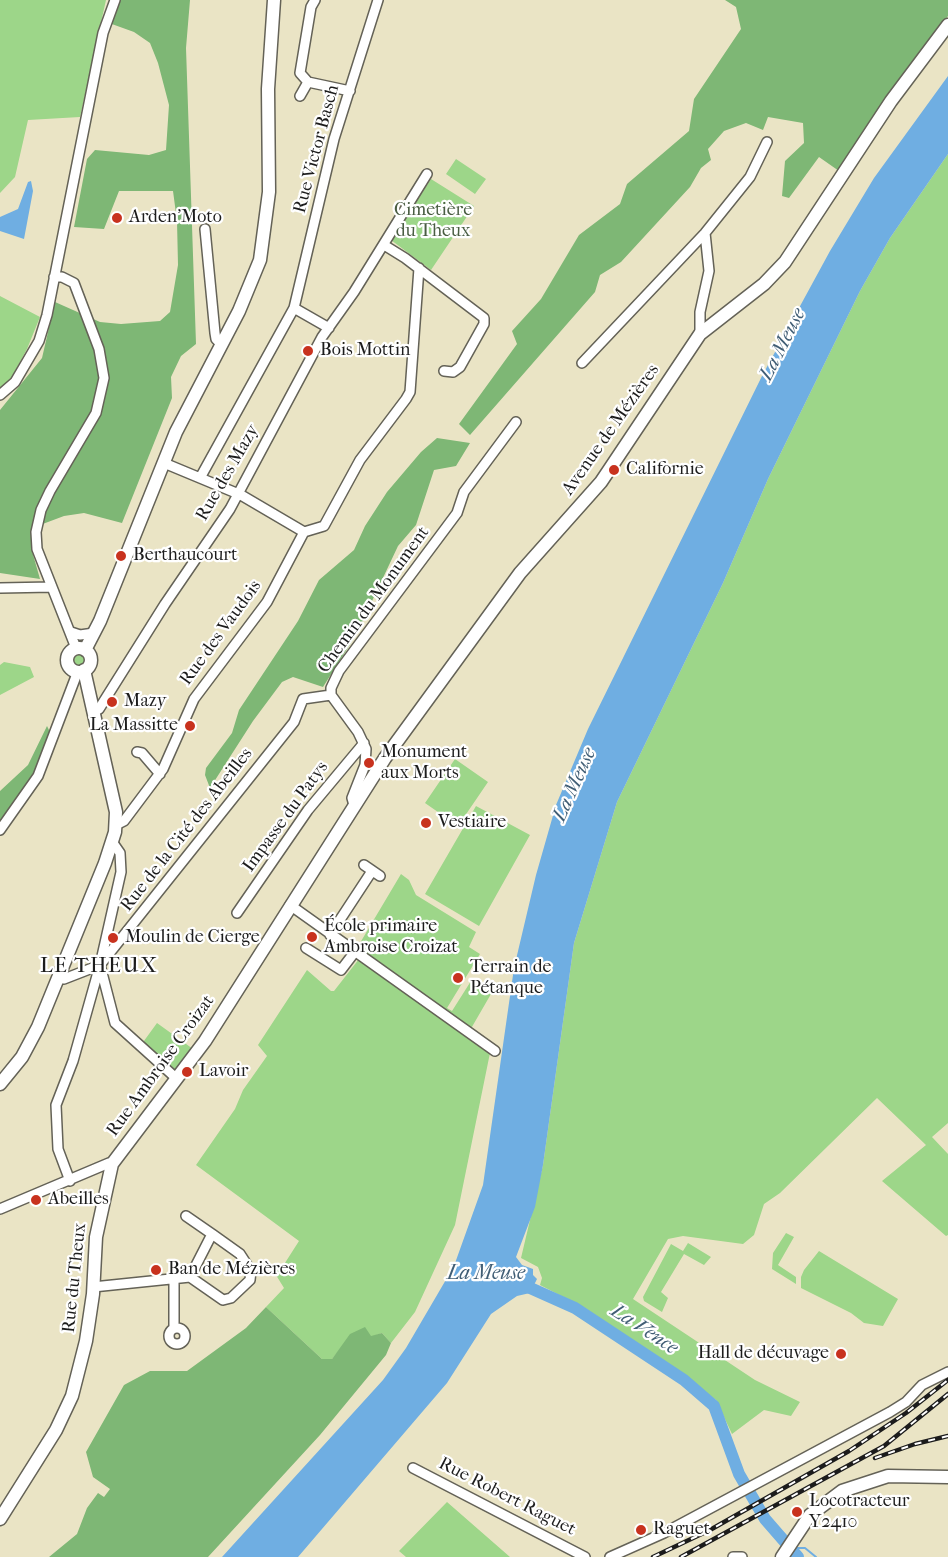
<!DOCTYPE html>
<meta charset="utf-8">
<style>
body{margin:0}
canvas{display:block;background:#eae4c5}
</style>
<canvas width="948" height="1557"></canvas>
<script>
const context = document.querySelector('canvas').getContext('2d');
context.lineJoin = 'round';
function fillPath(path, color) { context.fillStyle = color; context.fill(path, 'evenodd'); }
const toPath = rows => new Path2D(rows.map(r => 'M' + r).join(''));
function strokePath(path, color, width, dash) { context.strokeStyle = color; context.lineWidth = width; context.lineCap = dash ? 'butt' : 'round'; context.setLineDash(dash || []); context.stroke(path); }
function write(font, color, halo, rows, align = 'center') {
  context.font = font + ' "IM FELL French Canon",serif'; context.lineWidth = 4.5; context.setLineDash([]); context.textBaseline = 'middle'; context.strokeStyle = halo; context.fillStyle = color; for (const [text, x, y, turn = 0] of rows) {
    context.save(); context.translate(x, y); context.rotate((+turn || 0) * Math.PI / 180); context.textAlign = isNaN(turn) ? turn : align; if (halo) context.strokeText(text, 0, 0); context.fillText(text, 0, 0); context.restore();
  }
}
fillPath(toPath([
 [0,0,106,0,80,117,28,120,15,177,0,193],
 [948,154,948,1123,932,1137,948,1154,948,1235,946,1236,882,1181,926,1145,877,1098,780,1193,764,1204,754,1235,743,1244,683,1236,668,1239,633,1299,755,1380,800,1402,791,1416,764,1410,732,1434,716,1400,585,1308,540,1285,542,1278,538,1267,521,1258,543,1165,574,943,617,802,723,583,768,479,860,291,890,238],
 [456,159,486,179,475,194,446,174],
 [431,179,474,206,431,270,391,240],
 [0,296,40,317,27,349,7,386,0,389],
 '72 659a7 7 0 1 1 14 0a7 7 0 1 1-14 0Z',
 [4,662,30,667,34,677,0,695,0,665],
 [455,759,488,782,458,826,425,803],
 [476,806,530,835,479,926,425,894],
 [401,874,409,880,416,895,476,932,469,947,480,954,447,1008,452,1011,471,981,491,994,469,1032,491,1048,455,1225,415,1312,391,1343,382,1333,341,1348,332,1359,322,1359,266,1307,284,1288,271,1267,283,1266,299,1241,196,1165,235,1109,243,1090,267,1056,258,1045,307,970,331,991,334,991,359,959,357,948],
 [157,1023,193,1049,175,1072,141,1045],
 [786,1233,794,1237,778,1265,796,1277,796,1284,772,1269,773,1253],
 [688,1243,711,1257,704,1265,684,1254,661,1292,668,1298,662,1312,644,1301,643,1297,671,1244,683,1251],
 [819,1251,898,1299,883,1326,864,1323,851,1313,801,1288,801,1277,804,1270],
 [447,1502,510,1557,406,1557,399,1551]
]), '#9dd689');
fillPath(toPath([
 [119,0,190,0,186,48,196,344,181,356,171,377,172,398,122,523,84,513,64,516,32,528,32,551,40,579,0,573,0,410,42,358,55,302,100,322,121,324,160,321,170,312,178,265,177,221,173,191,119,191,104,229,74,227,87,159,95,150,149,155,166,150,169,105,158,63,150,43,134,32,109,23],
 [725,0,948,0,948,16,892,89,839,171,819,157,789,198,782,196,785,161,804,143,803,123,768,117,763,130,746,123,724,131,708,149,711,160,701,168,690,187,621,262,600,275,595,292,470,435,459,424,517,344,512,331,541,299,579,235,620,204,627,184,689,131,694,99,741,29,736,7],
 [437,438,470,443,456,466,434,470,416,525,398,546,356,635,323,687,293,677,282,682,253,721,210,788,205,775,206,768,232,733,239,710,298,621,319,580,354,550,365,526,387,492,421,452],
 [47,726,51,734,40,759,26,788,0,825,0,791,28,765],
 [266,1307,322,1359,332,1359,350,1334,365,1327,371,1336,382,1333,391,1343,386,1355,320,1435,208,1557,49,1557,77,1534,87,1508,98,1493,104,1497,110,1489,93,1477,86,1452,124,1385,150,1371,187,1371,246,1328]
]), '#7eb775');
fillPath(toPath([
 [948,76,948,154,890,238,860,291,768,479,723,583,617,802,574,943,543,1165,535,1207,516,1257,522,1265,533,1269,533,1275,537,1279,530,1293,517,1296,491,1314,447,1383,298,1557,222,1557,383,1380,406,1348,454,1266,483,1185,514,968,536,875,556,805,588,729,762,376,830,251,874,178],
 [31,181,33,191,24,239,0,231,0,217,18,209,28,182]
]), '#6faee2');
strokePath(toPath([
 [792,1548,805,1548,816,1557]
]), '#6faee2', 2);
strokePath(toPath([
 [519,1283,575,1308,684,1380,714,1406,739,1474,765,1519,798,1557]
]), '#6faee2', 12);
const minor = toPath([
 [315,0,311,7,300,73,308,82,350,91],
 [300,96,308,82],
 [205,229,215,333,216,339,222,345],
 [384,245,405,258,484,318,484,324,460,367,453,372,444,371],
 [54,277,62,277,74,283,99,349,104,378,96,413,50,491,41,510,36,532,37,549,76,648],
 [294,308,329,328],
 [700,334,700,312,709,271,705,233],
 [582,363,705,233,750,177,767,142],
 [0,395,15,382,39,341,47,315,103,33,115,0],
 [164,463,241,495,304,532],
 [200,478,294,308,334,139,378,0],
 [0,588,52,587],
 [71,632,80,635,94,633],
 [94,711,99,709,165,604,230,509,322,337,354,292,427,174],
 [137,752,142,753,160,774],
 [354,805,352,798,365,765,366,749,358,732,331,695,331,688,339,671,457,513,464,492,516,422],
 [116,825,124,821,163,769,194,699,267,602,304,532,324,526,360,460,406,399,410,392,419,268],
 [0,830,38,776,78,671],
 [113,843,120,853,121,872,100,965,115,1023,176,1078],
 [364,865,380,876],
 [290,905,495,1051],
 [237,913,308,810,364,743],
 [330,935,372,871],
 [306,948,341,970,354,953],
 [58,978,64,979,100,965,294,722,303,699,331,695],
 [70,1181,58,1149,56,1105,73,1061,100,965],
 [0,1209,109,1163,112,1164],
 [186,1216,212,1234],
 [93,1287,190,1277,223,1300,231,1298,250,1280,251,1271,240,1254,212,1234,190,1277],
 [174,1328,174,1278],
 '169 1336a8 8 0 1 1 16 0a8 8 0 1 1-16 0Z',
 [413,1468,585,1557],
 [610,1557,664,1533,890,1412,906,1402,922,1385,948,1372],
 [733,1557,742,1557]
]);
const major = toPath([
 '67 660a12 12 0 1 1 24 0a12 12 0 1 1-24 0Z',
 [85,650,100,621,176,432,239,311,260,260,269,192,268,89,274,0],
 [0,1084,22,1057,38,1027,105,863,115,832,116,812,84,670],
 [0,1519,56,1430,72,1396,86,1341,93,1294,96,1237,112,1164,205,1041,385,758,520,573,601,482,700,334,764,284,785,262,891,101,948,25],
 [782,1557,810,1515,842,1491,888,1476,948,1477]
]);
strokePath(minor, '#646257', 12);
strokePath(major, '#646257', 15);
strokePath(minor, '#fff', 9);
strokePath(major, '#fff', 12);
const rail = toPath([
 [875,1458,915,1444,948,1436],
 [653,1557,710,1530,849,1451,906,1413,948,1380],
 [681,1557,884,1446,948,1394]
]);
strokePath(rail, '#1c1c1c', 4.5);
strokePath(rail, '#fff', 2, [7]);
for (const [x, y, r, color] of [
 [117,218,6,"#c8321e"],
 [308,351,6,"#c8321e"],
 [614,470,6,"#c8321e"],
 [121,556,6,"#c8321e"],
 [112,702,6,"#c8321e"],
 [190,726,6,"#c8321e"],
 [369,763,6,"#c8321e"],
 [426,823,6,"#c8321e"],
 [312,937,6,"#c8321e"],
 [113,938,6,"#c8321e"],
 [458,978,6,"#c8321e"],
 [187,1072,6,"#c8321e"],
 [36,1200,6,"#c8321e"],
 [156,1270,6,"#c8321e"],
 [841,1354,6,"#c8321e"],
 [797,1512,6,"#c8321e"],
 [641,1530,6,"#c8321e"]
]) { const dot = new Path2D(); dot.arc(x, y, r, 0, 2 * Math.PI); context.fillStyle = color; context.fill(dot); strokePath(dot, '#fff', 2); }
write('18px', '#1c1c1c', '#fff', [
 ["Rue Victor Basch",317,149,-75],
 ["Avenue de Mézières",611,430,-55],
 ["Rue des Mazy",228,473,-60],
 ["Chemin du Monument",374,600,-54],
 ["Rue des Vaudois",221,633,-54],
 ["Impasse du Patys",286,817,-54],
 ["Rue de la Cité des Abeilles",187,830,-52],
 ["Rue Ambroise Croizat",161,1066,-54],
 ["Rue du Theux",75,1278,-84],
 ["Rue Robert Raguet",507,1497,27]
]);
write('18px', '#495d42', '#fff', [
 ["Cimetière",433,211],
 ["du Theux",433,232]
]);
write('18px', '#1c1c1c', '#fff', [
 ["Arden'Moto",129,218],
 ["Bois Mottin",320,351],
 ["Californie",626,470],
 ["Berthaucourt",133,556],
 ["Mazy",124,702],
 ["La Massitte",178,726,"right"],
 ["Monument",381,753],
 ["aux Morts",381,774],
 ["Vestiaire",438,823],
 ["École primaire",324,927],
 ["Ambroise Croizat",324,948],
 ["Moulin de Cierge",125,938],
 ["Terrain de",470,968],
 ["Pétanque",470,989],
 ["Lavoir",199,1072],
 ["Abeilles",48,1200],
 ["Ban de Mézières",168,1270],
 ["Hall de décuvage",829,1354,"right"],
 ["Locotracteur",809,1502],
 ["Y2410",809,1523],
 ["Raguet",653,1530]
], 'left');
write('italic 20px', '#415e75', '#fff', [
 ["La Meuse",783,345,-63],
 ["La Meuse",575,785,-66],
 ["La Meuse",486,1274],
 ["La Vence",644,1330,33]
]);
context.letterSpacing = '1.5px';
write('21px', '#1c1c1c', '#fff', [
 ["LE THEUX",99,967]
]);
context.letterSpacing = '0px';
</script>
